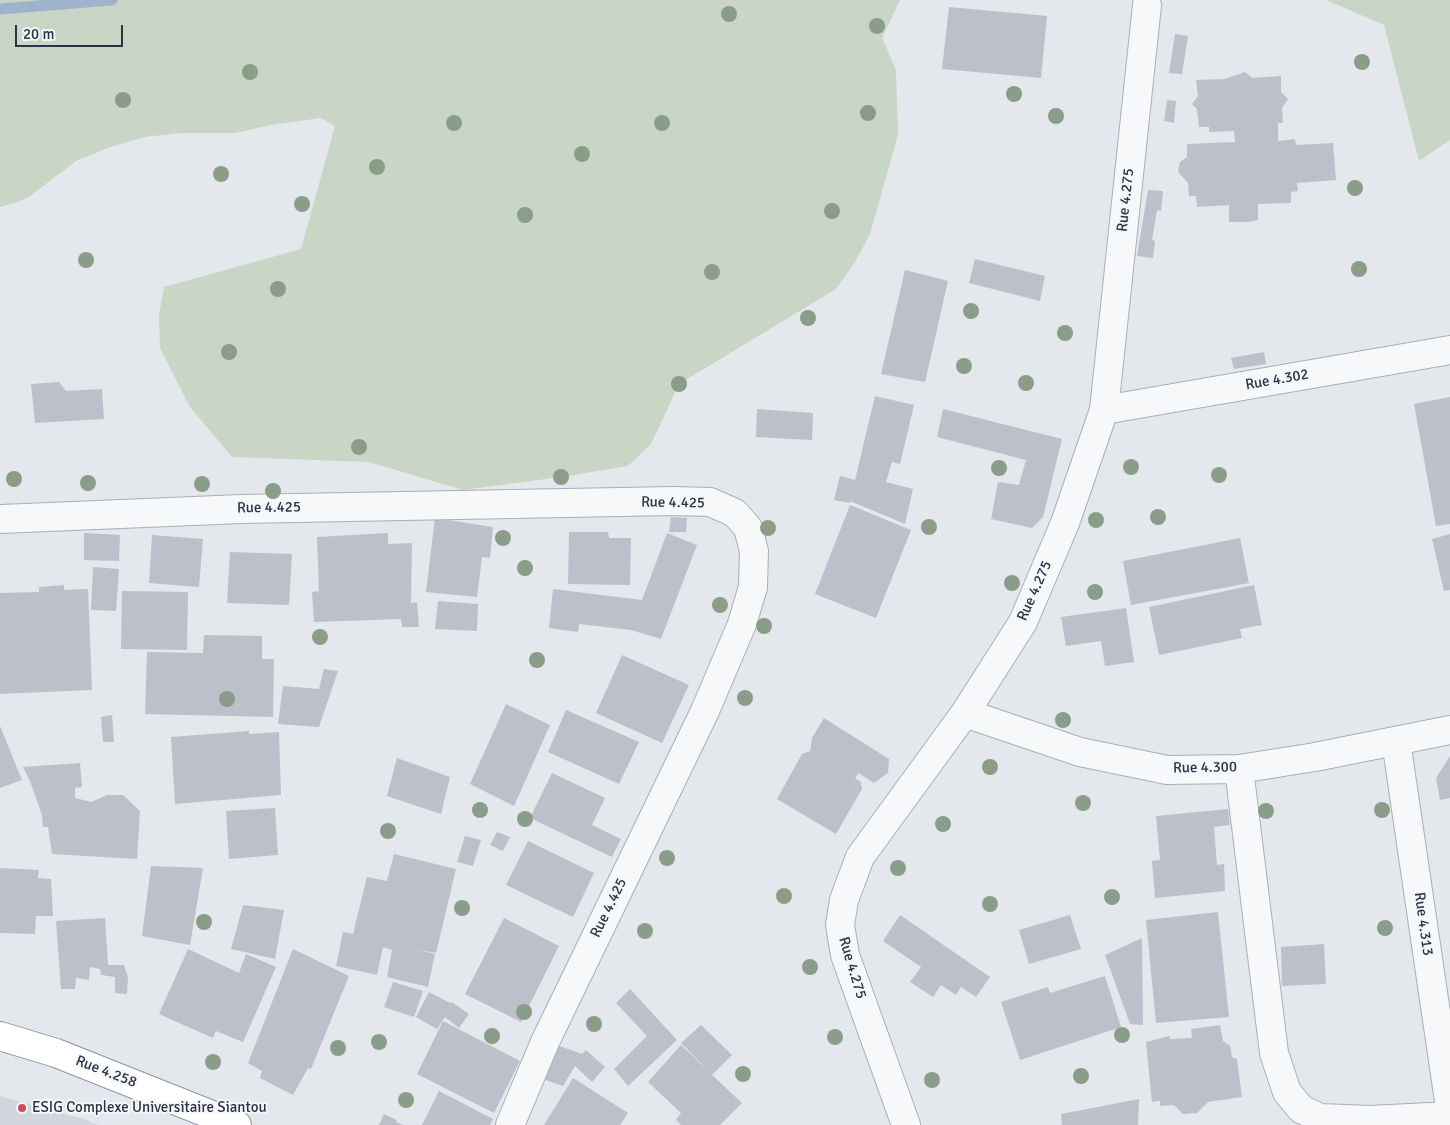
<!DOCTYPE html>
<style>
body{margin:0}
#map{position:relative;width:1450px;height:1125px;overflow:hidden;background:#e4e7ec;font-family:Signika,sans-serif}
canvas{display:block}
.scale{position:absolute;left:15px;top:25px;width:108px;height:22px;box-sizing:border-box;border:2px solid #2b3445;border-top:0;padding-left:6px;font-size:15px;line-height:18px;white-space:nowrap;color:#2b3445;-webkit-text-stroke:4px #f4f6f9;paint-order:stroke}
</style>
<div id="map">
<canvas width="1450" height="1125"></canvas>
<div class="scale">20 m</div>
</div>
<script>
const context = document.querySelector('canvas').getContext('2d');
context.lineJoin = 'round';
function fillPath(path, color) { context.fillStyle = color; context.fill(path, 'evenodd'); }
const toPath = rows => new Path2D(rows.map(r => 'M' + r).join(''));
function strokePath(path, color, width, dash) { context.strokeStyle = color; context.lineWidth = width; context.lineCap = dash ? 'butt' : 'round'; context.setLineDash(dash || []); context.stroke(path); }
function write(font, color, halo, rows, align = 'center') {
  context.font = font + ' Signika,sans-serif'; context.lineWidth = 4; context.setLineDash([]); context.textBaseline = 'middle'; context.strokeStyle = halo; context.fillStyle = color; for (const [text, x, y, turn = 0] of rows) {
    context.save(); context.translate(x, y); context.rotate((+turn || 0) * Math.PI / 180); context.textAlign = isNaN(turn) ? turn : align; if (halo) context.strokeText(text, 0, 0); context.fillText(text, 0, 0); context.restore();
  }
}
fillPath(toPath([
 [0,1096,87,1120,98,1125,0,1125]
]), '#d2d6de');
fillPath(toPath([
 [0,0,900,0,882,38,896,70,898,135,870,234,855,262,836,289,679,384,651,444,628,466,561,477,463,490,369,462,232,457,190,407,160,348,159,315,164,287,301,249,335,126,321,118,270,125,236,133,180,133,145,137,110,147,76,161,30,196,18,202,0,207],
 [1326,0,1450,0,1450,140,1419,161,1384,25]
]), '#c9d6c5');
strokePath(toPath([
 [0,9,112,0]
]), '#9fb4cc', 11);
fillPath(toPath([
 [949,7,1047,16,1041,78,942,69],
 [1175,34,1188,36,1182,74,1169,73],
 [1245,72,1252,78,1281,76,1281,92,1288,99,1282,108,1283,123,1278,123,1278,141,1295,139,1296,145,1333,143,1336,180,1297,183,1298,191,1291,192,1291,203,1258,204,1258,220,1249,222,1229,222,1229,205,1197,207,1196,196,1189,196,1188,183,1178,172,1180,162,1187,157,1187,144,1235,142,1234,131,1209,132,1209,127,1199,127,1197,109,1192,104,1198,96,1196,80,1224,79],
 [1167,100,1176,101,1174,123,1164,121],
 [1148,190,1163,191,1161,211,1157,210,1152,240,1155,241,1153,258,1137,256],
 [975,259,1045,276,1040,301,969,283],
 [905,270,948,281,925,382,881,374],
 [1264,352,1266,364,1234,369,1231,358],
 [59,382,66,391,102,389,104,419,35,423,31,384],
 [875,396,914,405,900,464,892,462,886,482,913,489,905,524,850,501,850,503,834,500,840,476,855,480],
 [1450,397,1450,524,1436,526,1414,404],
 [757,409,813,413,812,440,756,437],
 [943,409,1062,439,1043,517,1032,528,991,519,998,482,1019,485,1026,460,937,437],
 [850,505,911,530,876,618,815,594],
 [671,517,687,518,686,532,669,532],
 [435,518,493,527,490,558,482,557,477,597,426,592],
 [569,532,608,532,609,538,631,538,630,585,568,584],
 [84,533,120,535,119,561,84,560],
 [388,533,388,544,412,543,411,603,417,602,419,627,402,627,401,619,314,622,312,592,319,591,317,537],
 [667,533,697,545,661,639,631,630,579,624,578,632,549,628,553,589,642,600],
 [1450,534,1450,590,1444,591,1432,539],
 [152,535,203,539,199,587,149,583],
 [1240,538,1249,583,1131,605,1123,561],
 [230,552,292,554,289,605,227,603],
 [93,567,119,569,116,611,91,610],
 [64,585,64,590,88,589,92,690,0,694,0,593,39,592,39,587],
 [1254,585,1262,625,1240,629,1242,638,1159,655,1149,607],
 [122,591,188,592,187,650,121,649],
 [438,601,478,604,477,631,435,629],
 [1126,608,1134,662,1105,666,1101,641,1066,646,1061,617],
 [204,635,262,636,262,659,274,659,273,717,145,714,147,652,203,653],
 [622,655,689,685,662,743,596,713],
 [324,669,338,671,319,727,278,724,283,686,319,689],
 [506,704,550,725,514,806,470,784],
 [566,710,639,742,619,784,548,752],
 [112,715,114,742,103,742,101,717],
 [824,718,889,759,888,773,874,783,859,773,855,778,861,782,862,789,836,834,777,799,802,754,810,751,812,738],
 [0,726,22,780,0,788],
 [249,731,249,734,279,732,281,795,175,804,171,737],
 [1450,756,1450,798,1440,800,1436,778],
 [397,758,450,777,441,814,387,796],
 [80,763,82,787,75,788,75,798,91,802,107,795,123,795,140,811,137,859,52,854,48,827,43,827,42,815,30,781,23,767],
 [552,773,605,798,592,825,621,839,612,857,530,818],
 [275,808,278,855,229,859,226,811],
 [1228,809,1230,825,1214,827,1217,865,1224,864,1225,891,1155,898,1152,861,1160,860,1156,816],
 [497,832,510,837,503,851,490,845],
 [465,836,481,840,473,866,457,862],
 [528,841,594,873,573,917,506,885],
 [394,854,456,869,436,953,416,949,435,954,428,987,387,977,392,950,383,947,377,975,336,966,343,932,353,934,367,877,387,881],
 [151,866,203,868,190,945,142,936],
 [0,868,39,870,38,878,51,879,53,916,36,916,35,934,0,933],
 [243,905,284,910,275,959,231,949],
 [1218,912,1229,1017,1156,1023,1146,920],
 [900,915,990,977,976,997,961,987,956,995,941,985,933,997,910,982,921,967,883,941],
 [1070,915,1081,949,1029,964,1019,930],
 [105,918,108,965,124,965,128,977,127,994,115,993,115,977,101,975,100,969,90,967,89,980,76,978,75,989,61,989,56,921],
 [504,918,559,946,521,1022,465,994],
 [1142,938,1143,1025,1130,1024,1105,955],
 [1324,944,1326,984,1282,986,1281,947],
 [188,949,239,973,246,954,276,967,243,1042,216,1031,213,1038,159,1014],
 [293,949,349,976,311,1069,308,1068,293,1095,260,1078,262,1071,248,1063],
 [1105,976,1121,1027,1020,1060,1001,1002,1048,987,1050,993],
 [393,982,423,991,414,1017,384,1007],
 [630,989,677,1040,628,1086,614,1069,647,1036,616,1003],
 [429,992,450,1003,452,1002,469,1014,459,1028,445,1017,437,1029,416,1017],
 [443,1021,520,1061,494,1113,417,1074],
 [701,1025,732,1055,712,1075,742,1103,720,1125,681,1125,676,1120,681,1113,648,1082,681,1045,711,1073,681,1043],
 [1220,1025,1223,1041,1230,1046,1232,1057,1237,1059,1242,1097,1208,1102,1197,1113,1183,1114,1174,1105,1160,1106,1160,1101,1152,1102,1146,1042,1170,1036,1170,1039,1192,1038,1191,1029],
 [551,1043,582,1054,586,1050,605,1067,592,1082,575,1066,563,1086,534,1076],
 [573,1078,628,1113,620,1125,544,1125],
 [439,1091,493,1119,490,1125,422,1125],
 [1139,1099,1138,1125,1062,1125,1061,1114],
 [384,1114,397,1120,396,1122,403,1125,379,1125]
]), '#bbc0ca');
const minor = toPath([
 [1104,410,1450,350],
 [0,519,241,509,674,501,710,502,735,513,748,528,754,551,753,587,742,624,705,711,545,1042,510,1125],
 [965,713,1080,752,1167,770,1239,769,1315,757,1450,730],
 [1396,741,1450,1108],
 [1239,769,1274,1053,1287,1092,1301,1109,1320,1118,1370,1120,1450,1116],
 [906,1125,845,955,840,925,844,900,860,857,965,713,1023,622,1065,523,1104,410,1147,5]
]);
const trunk = toPath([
 [0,1036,56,1053,237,1125]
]);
strokePath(minor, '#a9aeb7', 30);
strokePath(trunk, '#8b94a3', 30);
strokePath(minor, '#f7f8fa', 28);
strokePath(trunk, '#fff', 28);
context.fillStyle = '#899d89';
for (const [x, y] of [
 [729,14],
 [877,26],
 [1362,62],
 [250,72],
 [1014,94],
 [123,100],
 [868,113],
 [1056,116],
 [454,123],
 [662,123],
 [582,154],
 [377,167],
 [221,174],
 [1355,188],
 [302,204],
 [832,211],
 [525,215],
 [86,260],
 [1359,269],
 [712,272],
 [278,289],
 [971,311],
 [808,318],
 [1065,333],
 [229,352],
 [964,366],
 [1026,383],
 [679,384],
 [359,447],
 [1131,467],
 [999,468],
 [1219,475],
 [561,477],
 [14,479],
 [88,483],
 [202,484],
 [273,491],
 [1158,517],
 [1096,520],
 [929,527],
 [768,528],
 [503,538],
 [525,568],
 [1012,583],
 [1095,592],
 [720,605],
 [764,626],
 [320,637],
 [537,660],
 [745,698],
 [227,699],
 [1063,720],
 [990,767],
 [1083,803],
 [480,810],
 [1382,810],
 [1266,811],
 [525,819],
 [943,824],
 [388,831],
 [667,858],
 [898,868],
 [784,896],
 [1112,897],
 [990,904],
 [462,908],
 [204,922],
 [1385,928],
 [645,931],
 [810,967],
 [524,1012],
 [594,1024],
 [1122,1035],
 [492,1036],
 [835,1037],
 [379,1042],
 [338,1048],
 [213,1062],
 [743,1074],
 [1081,1076],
 [932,1080],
 [406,1100]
]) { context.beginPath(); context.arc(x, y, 8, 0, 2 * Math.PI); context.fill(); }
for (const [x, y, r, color] of [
 [22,1108,5,"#d1495b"]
]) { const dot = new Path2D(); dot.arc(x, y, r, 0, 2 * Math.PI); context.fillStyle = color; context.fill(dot); strokePath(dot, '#f4f6f9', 2); }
write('15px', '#2b3445', '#f4f6f9', [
 ["Rue 4.275",1126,200,-84],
 ["Rue 4.302",1277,380,-10],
 ["Rue 4.425",673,503,1],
 ["Rue 4.425",269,508,-1],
 ["Rue 4.275",1035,591,-66],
 ["Rue 4.300",1205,768,-1],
 ["Rue 4.425",609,908,-64],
 ["Rue 4.313",1423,924,82],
 ["Rue 4.275",852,968,73],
 ["Rue 4.258",106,1072,21]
]);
write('15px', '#2b3445', '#f4f6f9', [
 ["ESIG Complexe Universitaire Siantou",32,1108]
], 'left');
</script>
